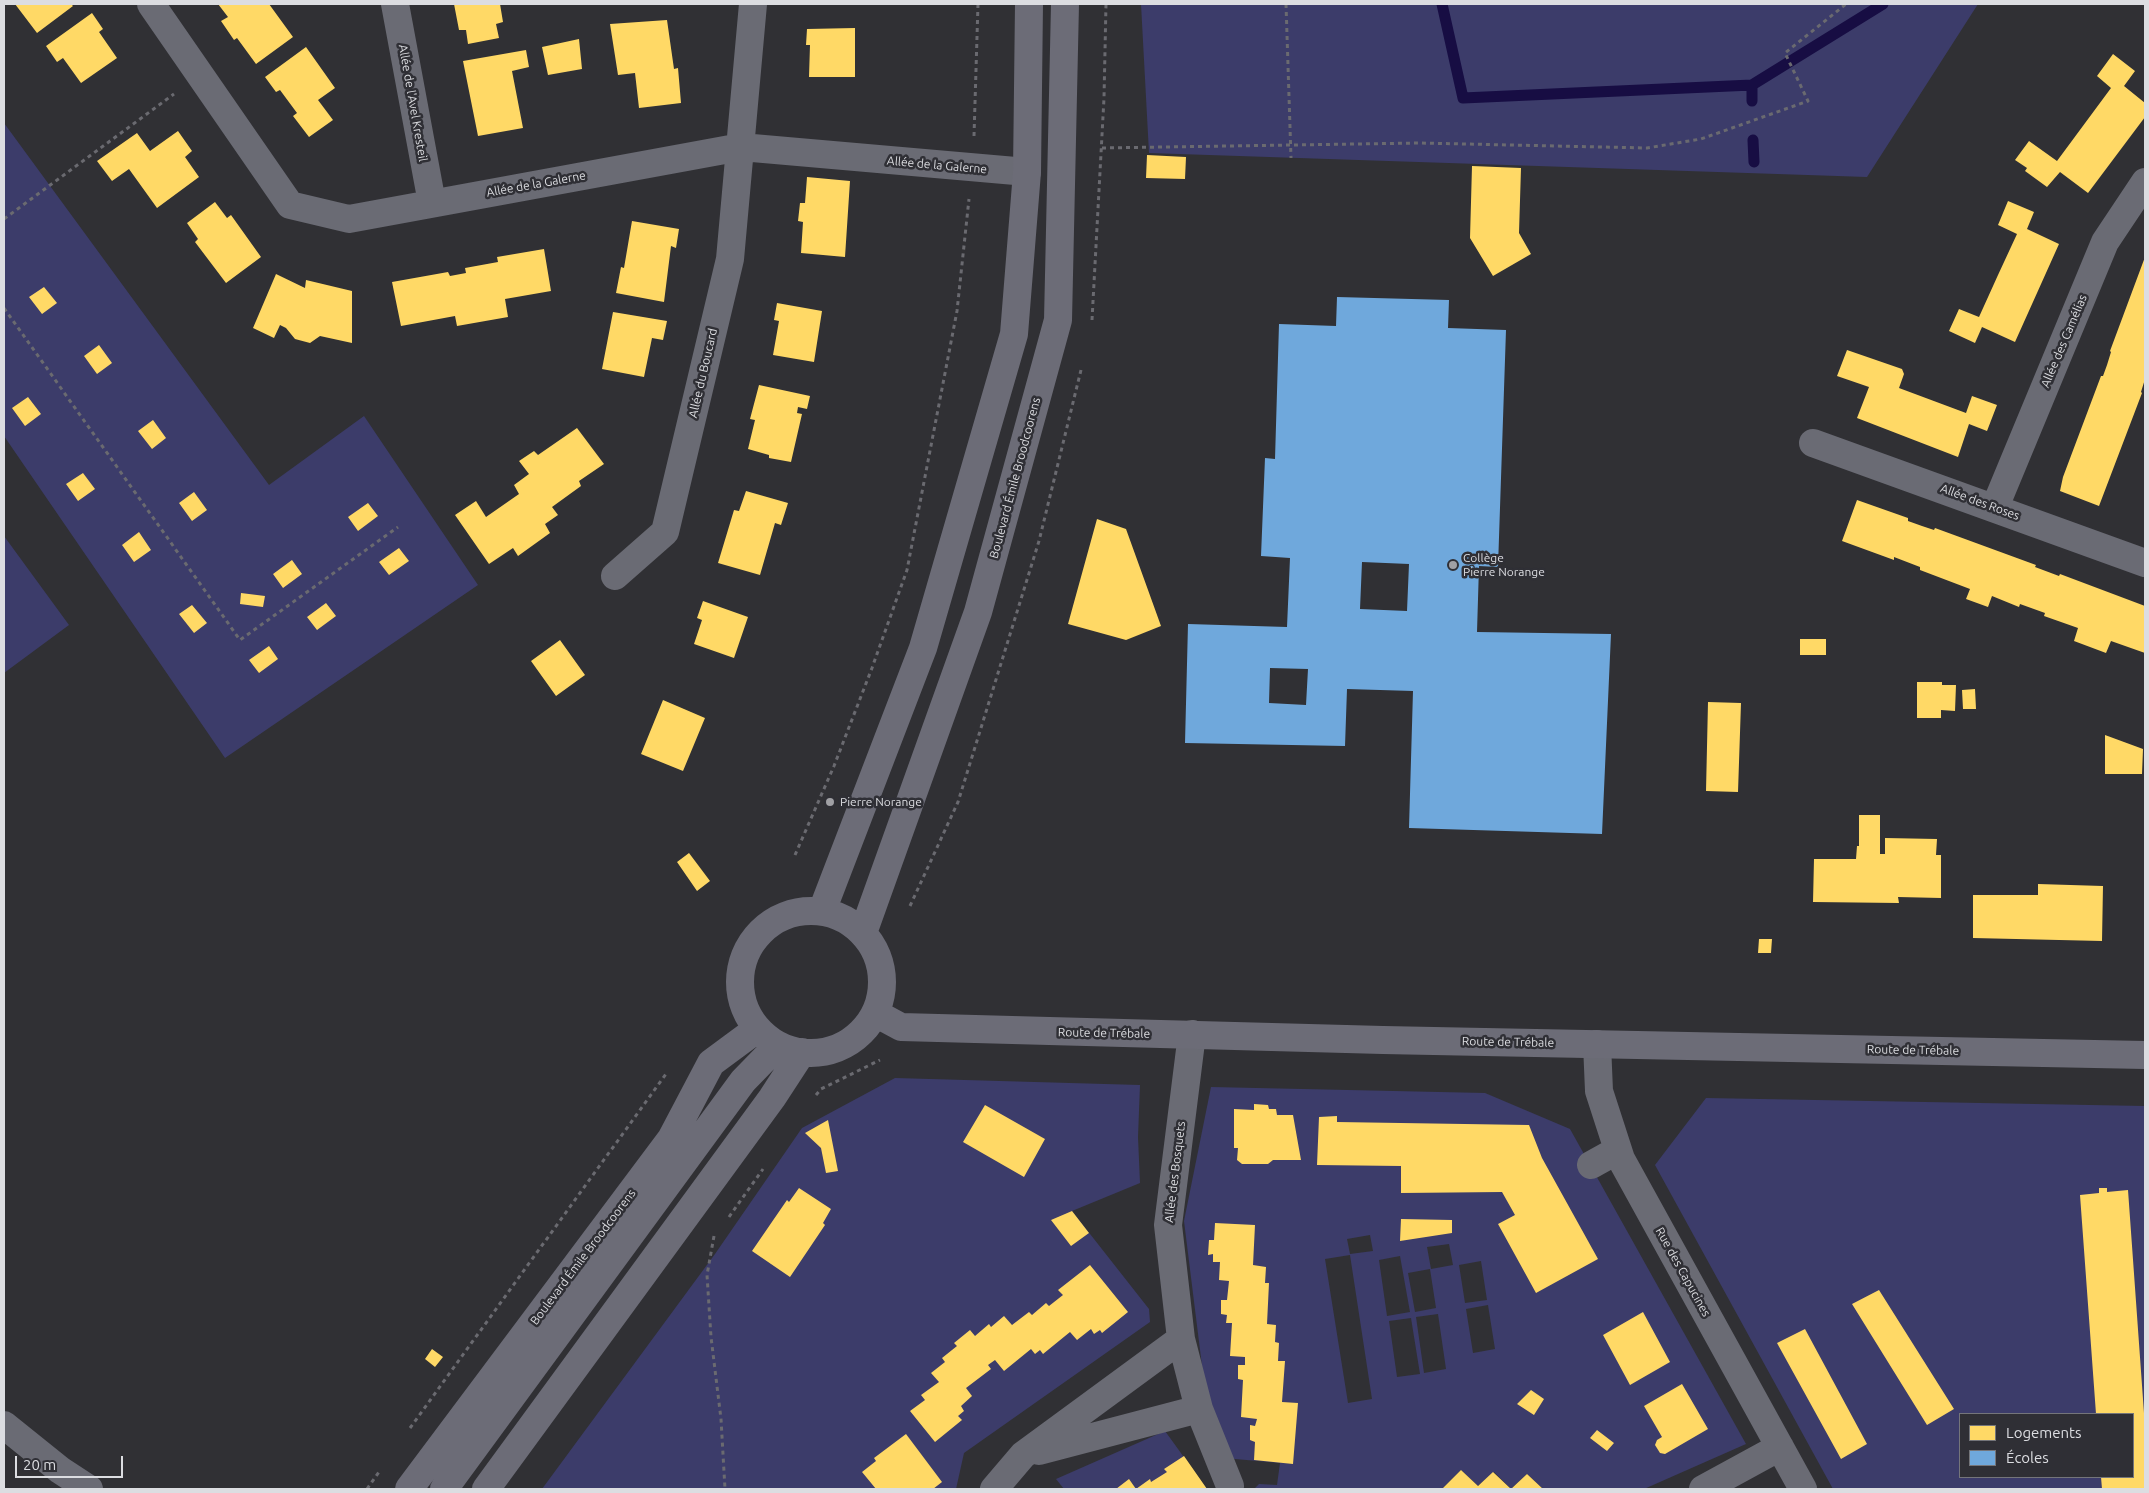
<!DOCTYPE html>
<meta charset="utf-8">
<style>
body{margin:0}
#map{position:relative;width:2149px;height:1493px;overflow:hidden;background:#303034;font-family:Ubuntu,sans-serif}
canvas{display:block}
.frame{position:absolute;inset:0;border:5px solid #dcdde1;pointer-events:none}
.legend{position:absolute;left:1959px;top:1413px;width:175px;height:65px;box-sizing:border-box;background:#2f2f35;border:1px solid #74757a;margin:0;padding:6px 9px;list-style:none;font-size:15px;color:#dcdde1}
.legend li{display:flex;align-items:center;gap:10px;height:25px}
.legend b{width:25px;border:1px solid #74757a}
.scale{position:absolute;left:15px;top:1456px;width:108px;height:22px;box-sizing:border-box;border:2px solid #dcdde1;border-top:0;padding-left:6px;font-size:15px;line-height:18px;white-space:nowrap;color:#dcdde1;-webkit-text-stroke:4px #2f2f35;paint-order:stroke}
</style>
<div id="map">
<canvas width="2149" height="1493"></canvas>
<div class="frame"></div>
<ul class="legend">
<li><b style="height:14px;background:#ffd966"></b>Logements</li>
<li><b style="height:14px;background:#6fa8dc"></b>Écoles</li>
</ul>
<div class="scale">20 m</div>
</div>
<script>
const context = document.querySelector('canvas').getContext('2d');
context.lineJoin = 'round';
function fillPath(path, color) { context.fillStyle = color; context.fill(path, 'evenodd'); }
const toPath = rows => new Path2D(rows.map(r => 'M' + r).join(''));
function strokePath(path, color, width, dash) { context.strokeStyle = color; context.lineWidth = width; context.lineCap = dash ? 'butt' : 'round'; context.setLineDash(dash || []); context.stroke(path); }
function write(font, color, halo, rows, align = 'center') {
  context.font = font + ' Ubuntu,sans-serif'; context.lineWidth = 5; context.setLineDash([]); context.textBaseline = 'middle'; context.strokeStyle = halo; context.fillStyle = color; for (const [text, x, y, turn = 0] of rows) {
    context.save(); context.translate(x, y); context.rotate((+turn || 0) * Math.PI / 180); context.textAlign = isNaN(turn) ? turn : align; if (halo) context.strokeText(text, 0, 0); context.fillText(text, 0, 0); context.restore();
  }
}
fillPath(toPath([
 [1141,4,1978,4,1867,177,1149,153],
 [4,123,269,485,364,416,478,585,225,758,4,436],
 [4,536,69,625,4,673],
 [895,1078,1140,1085,1138,1137,1140,1183,1072,1211,1149,1309,1150,1322,964,1453,956,1489,542,1489,715,1254,802,1128],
 [1211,1087,1485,1093,1570,1129,1746,1444,1644,1489,1543,1489,1527,1474,1511,1489,1494,1472,1478,1486,1461,1470,1442,1489,1254,1489,1259,1484,1277,1485,1280,1463,1224,1458,1206,1398,1184,1221],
 [1370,1235,1373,1251,1350,1254,1347,1239],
 [1449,1244,1453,1265,1431,1269,1427,1247],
 [1350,1255,1372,1399,1348,1403,1325,1259],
 [1400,1256,1410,1312,1387,1316,1379,1260],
 [1481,1261,1487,1300,1465,1303,1459,1265],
 [1430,1269,1436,1308,1415,1312,1408,1273],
 [1488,1305,1495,1349,1473,1353,1466,1309],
 [1438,1314,1446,1369,1424,1373,1416,1317],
 [1411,1318,1420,1374,1397,1377,1389,1321],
 [1706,1098,2145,1106,2145,1489,1833,1489,1655,1165],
 [1960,1414,2133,1414,2133,1477,1960,1477],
 [1165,1431,1207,1489,1064,1489,1056,1479]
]), '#3c3c6a');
fillPath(toPath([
 [15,4,71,4,73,6,37,33],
 [218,4,269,4,293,37,256,64,237,38,234,40,221,21,228,17],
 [454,4,500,4,503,22,496,24,499,38,468,44,466,30,459,30],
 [92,13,103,29,99,32,117,58,81,83,63,58,57,62,46,46],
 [667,20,674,69,678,68,681,103,639,108,635,73,618,75,610,24],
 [855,28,855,77,809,77,810,45,806,45,807,29],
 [579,39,582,69,548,75,542,47],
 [306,47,335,88,318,100,333,120,309,137,293,116,297,113,280,90,276,92,265,77],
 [526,50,529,67,512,71,523,128,478,136,463,61],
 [2113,54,2135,71,2124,86,2145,103,2145,117,2088,193,2060,172,2047,187,2025,171,2027,168,2015,160,2029,141,2057,161,2111,88,2097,76],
 [178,131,192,151,185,157,199,177,157,208,129,169,112,181,97,161,137,133,150,151],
 [1147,155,1186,157,1185,179,1146,178],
 [1472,166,1521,168,1519,233,1531,254,1493,276,1470,238],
 [807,177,850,181,845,257,801,253,803,222,798,221,800,203,805,203],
 [2008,201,2034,212,2027,229,2059,244,2015,342,1982,327,1975,343,1949,331,1959,309,1979,317,1998,275,2017,234,1998,225],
 [215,202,227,218,231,215,261,257,226,283,195,242,198,239,187,223],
 [632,221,679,229,676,248,671,246,664,302,616,293,621,267,624,268],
 [544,249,551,291,505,299,508,317,457,326,455,316,401,326,392,282,448,272,450,276,466,273,465,268,498,262,497,257],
 [2145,257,2145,379,2141,392,2142,393,2099,506,2060,491,2063,477,2101,376,2103,376,2107,365,2111,352,2110,351],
 [276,274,305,288,306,280,352,291,352,343,320,336,310,343,295,339,286,328,280,325,274,338,253,328],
 [44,287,57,303,42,314,29,297],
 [777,303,822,311,814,362,773,355,779,321,774,320],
 [613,312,667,321,663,340,652,338,644,377,602,369],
 [99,345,112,363,97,374,84,356],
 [1847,350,1902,369,1904,374,1899,388,1966,413,1972,396,1997,405,1987,431,1969,424,1958,457,1857,418,1869,387,1837,376],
 [759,385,810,396,807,409,798,407,797,413,802,414,791,462,769,458,769,455,748,449,755,420,750,419],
 [28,397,41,414,25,426,12,408],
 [153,420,166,438,152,449,138,431],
 [577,428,604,464,579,481,581,486,552,507,558,515,545,524,550,533,518,556,513,548,489,564,455,515,476,501,486,517,519,494,514,485,529,474,519,461,534,451,538,455],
 [83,473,95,489,78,501,66,484],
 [746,491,788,503,781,525,775,523,760,575,718,563,734,510,739,511],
 [194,492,207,510,192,521,179,503],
 [1857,500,1908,518,1908,521,1922,526,1934,530,1935,528,2036,565,2035,567,2059,576,2060,574,2145,606,2145,653,2111,641,2106,653,2074,641,2078,628,2044,616,2045,613,2020,604,2019,607,1992,596,1988,607,1966,599,1970,589,1920,570,1920,567,1894,557,1894,560,1842,541],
 [368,503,378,516,358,531,348,517],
 [1097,519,1126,529,1161,626,1126,640,1068,624],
 [139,532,151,550,134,562,122,545],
 [399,548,409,561,389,575,379,562],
 [292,560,302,574,283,588,273,574],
 [241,593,265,596,263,607,240,604],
 [703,601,748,617,734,658,694,644,702,620,697,618],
 [326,603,336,616,317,630,307,617],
 [192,605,207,623,194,633,179,614],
 [1800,639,1826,639,1826,655,1800,655],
 [560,640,585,675,556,696,531,661],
 [269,646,278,659,259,673,249,660],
 [1917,682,1942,682,1942,685,1956,685,1955,711,1941,710,1941,718,1917,718],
 [1975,689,1976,709,1963,709,1962,690],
 [663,700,705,718,683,771,641,754],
 [1708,702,1741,703,1738,792,1706,791],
 [2105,735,2143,749,2142,774,2105,774],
 [1859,815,1880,815,1880,854,1885,854,1885,838,1937,839,1936,855,1941,855,1941,898,1898,897,1899,903,1813,902,1814,859,1856,859,1857,846,1859,846],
 [689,853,710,881,697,891,677,862],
 [2038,884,2103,886,2102,941,1973,938,1973,895,2038,895],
 [1759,939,1772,939,1771,953,1758,953],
 [1254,1104,1268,1105,1269,1109,1276,1109,1277,1115,1293,1115,1301,1160,1273,1160,1268,1164,1242,1164,1237,1160,1238,1148,1234,1148,1234,1109,1254,1110],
 [985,1105,1045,1139,1024,1177,963,1142],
 [1337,1116,1337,1122,1529,1125,1542,1158,1598,1259,1536,1293,1498,1224,1515,1215,1502,1192,1401,1193,1401,1166,1317,1165,1319,1117],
 [828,1120,838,1171,826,1173,821,1148,805,1133],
 [799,1188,831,1209,823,1223,825,1225,790,1277,752,1251,787,1200,789,1202],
 [2099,1188,2107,1188,2107,1192,2128,1190,2145,1427,2145,1489,2102,1489,2101,1477,2133,1477,2133,1414,2096,1414,2080,1195,2099,1193],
 [1072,1211,1089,1233,1071,1246,1051,1220],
 [1401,1219,1452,1220,1452,1233,1400,1241],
 [1215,1223,1255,1225,1253,1265,1266,1267,1265,1283,1269,1283,1267,1324,1276,1325,1275,1342,1279,1343,1278,1361,1285,1361,1282,1402,1298,1403,1293,1464,1254,1460,1255,1442,1250,1440,1250,1425,1255,1426,1257,1419,1241,1417,1243,1380,1238,1379,1238,1365,1245,1365,1245,1357,1230,1356,1232,1323,1226,1323,1227,1315,1221,1314,1221,1300,1227,1300,1229,1281,1219,1280,1220,1262,1213,1262,1213,1254,1208,1255,1209,1240,1214,1240],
 [1090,1265,1128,1312,1102,1333,1100,1330,1094,1334,1091,1329,1077,1340,1070,1332,1043,1354,1040,1350,1035,1354,1031,1349,1004,1371,995,1360,988,1365,991,1369,966,1388,972,1396,961,1406,964,1411,958,1416,962,1420,935,1442,910,1411,925,1400,921,1395,939,1382,931,1373,945,1362,942,1358,957,1346,954,1343,970,1330,975,1336,989,1324,991,1327,1004,1316,1012,1325,1029,1312,1032,1315,1046,1303,1049,1306,1063,1295,1058,1290],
 [1879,1290,1954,1409,1927,1425,1852,1304],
 [1643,1312,1670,1362,1630,1385,1603,1335],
 [1805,1329,1867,1444,1841,1459,1777,1343],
 [432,1349,443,1357,435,1367,425,1359],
 [1682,1384,1708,1429,1665,1454,1660,1453,1655,1445,1657,1440,1662,1437,1644,1406],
 [1531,1390,1544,1399,1534,1415,1517,1404],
 [1597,1430,1614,1443,1607,1451,1590,1438],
 [906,1434,942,1482,933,1489,876,1489,862,1472,876,1461,874,1458],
 [1184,1456,1207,1489,1116,1489,1129,1479,1136,1489,1150,1479,1151,1482,1167,1472,1164,1469],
 [1461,1470,1478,1486,1493,1472,1511,1489,1442,1489],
 [1527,1474,1543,1489,1511,1489]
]), '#ffd966');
fillPath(toPath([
 [1337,297,1449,300,1448,328,1506,330,1498,567,1479,566,1477,632,1611,634,1602,834,1409,828,1413,691,1347,689,1345,746,1185,743,1188,624,1287,627,1290,558,1261,556,1265,458,1275,459,1279,324,1336,326],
 [1362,562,1409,564,1407,611,1360,609],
 [1270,668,1308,669,1306,705,1269,703]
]), '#6fa8dc');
strokePath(toPath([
 [1442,4,1463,98,1752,85,1883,4],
 [1752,101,1752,85],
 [1753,140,1754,162]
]), '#170d43', 11);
strokePath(toPath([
 [1286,4,1291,158],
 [974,136,978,4],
 [1102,148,1420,143,1647,148,1701,139,1808,101,1785,53,1846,4],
 [4,219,174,94],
 [4,308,240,640,398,527],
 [1092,320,1104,98,1106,4],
 [795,855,834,766,872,668,907,570,957,311,969,199],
 [910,906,958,802,1039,541,1081,370],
 [816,1095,821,1089,880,1060],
 [729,1217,763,1169],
 [714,1236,707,1275,711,1337,721,1419,725,1489],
 [410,1428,666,1074],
 [367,1489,379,1472]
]), '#6a6a70', 3, [4, 4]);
strokePath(toPath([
 [151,4,290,205,349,219,741,147,1027,172],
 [395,4,432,203],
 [1813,443,2145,563],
 [1995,507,2105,242,2145,182],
 [615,576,665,532,730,259,753,4],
 [1597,1044,1599,1091,1621,1159,1803,1489],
 [1591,1165,1618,1150],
 [1181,1339,1199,1409],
 [4,1425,60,1470,89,1489],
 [1039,1451,1199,1409,1230,1486],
 [994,1489,1023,1455,1181,1339,1168,1225,1192,1034],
 [1703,1489,1780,1447]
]), '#6a6b74', 28);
strokePath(toPath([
 [822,911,923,648,1014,334,1027,172,1029,4],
 '740 982a71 71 0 1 1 142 0a71 71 0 1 1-142 0Z',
 [863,933,978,612,1058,320,1065,4],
 [875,1013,901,1027,1383,1040,2145,1055],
 [409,1489,671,1139,711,1063,757,1029],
 [444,1489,743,1081,778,1045],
 [486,1489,772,1098,802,1052]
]), '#6c6c77', 28);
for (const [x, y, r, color] of [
 [1453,565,5,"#a0a0a4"],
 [830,802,5,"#a0a0a4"]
]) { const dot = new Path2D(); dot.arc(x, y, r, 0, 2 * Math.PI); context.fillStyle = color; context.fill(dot); strokePath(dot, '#2f2f35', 2); }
write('12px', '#dcdde1', '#2f2f35', [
 ["Allée de l'Avel Kresteil",413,103,80],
 ["Allée de la Galerne",937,165,5],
 ["Allée de la Galerne",536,184,-10],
 ["Allée des Camélias",2064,341,-67],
 ["Allée du Boucard",703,373,-77],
 ["Boulevard Émile Broodcoorens",1015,478,-75],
 ["Allée des Roses",1980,502,20],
 ["Route de Trébale",1104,1033,1],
 ["Route de Trébale",1508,1042,1],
 ["Route de Trébale",1913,1050,1],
 ["Allée des Bosquets",1175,1172,-83],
 ["Boulevard Émile Broodcoorens",583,1257,-53],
 ["Rue des Capucines",1683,1272,61]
]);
write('12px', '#dcdde1', '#2f2f35', [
 ["Collège",1463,558],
 ["Pierre Norange",1463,572],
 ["Pierre Norange",840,802]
], 'left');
</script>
